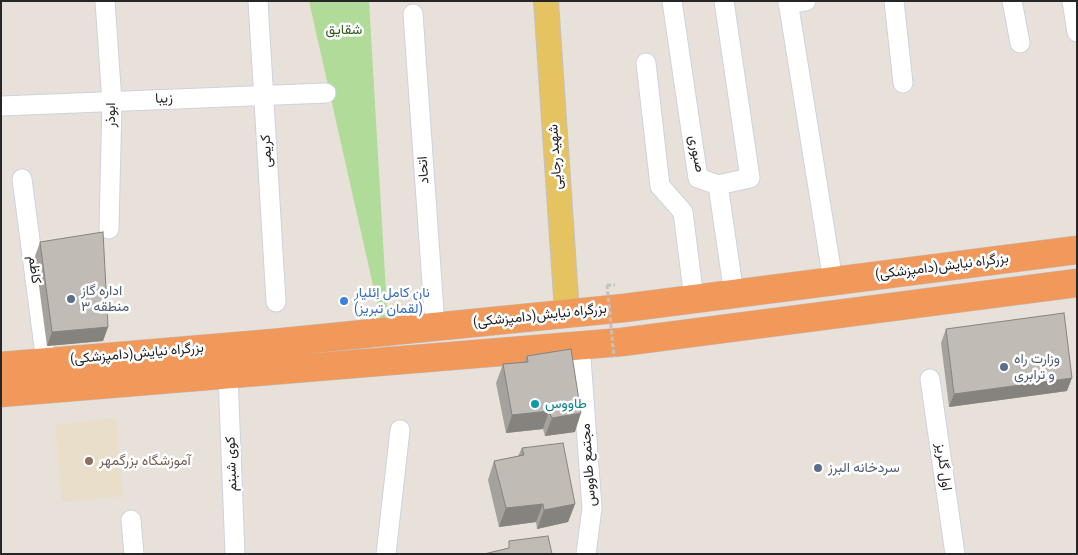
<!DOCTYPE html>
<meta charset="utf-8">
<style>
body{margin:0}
#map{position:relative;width:1078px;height:555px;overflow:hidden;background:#e8e1d9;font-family:"Roboto Condensed",sans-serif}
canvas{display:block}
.frame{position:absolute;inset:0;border:2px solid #262626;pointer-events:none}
</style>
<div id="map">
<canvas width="1078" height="555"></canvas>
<div class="frame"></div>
</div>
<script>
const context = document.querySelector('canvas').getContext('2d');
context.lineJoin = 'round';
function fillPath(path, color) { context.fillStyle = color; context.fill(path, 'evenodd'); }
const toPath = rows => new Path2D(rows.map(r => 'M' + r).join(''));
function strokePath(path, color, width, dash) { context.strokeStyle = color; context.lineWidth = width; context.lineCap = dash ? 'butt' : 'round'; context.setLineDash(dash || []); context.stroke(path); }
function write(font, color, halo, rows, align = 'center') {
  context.font = font + ' "Roboto Condensed",Vazirmatn,sans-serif'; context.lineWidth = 5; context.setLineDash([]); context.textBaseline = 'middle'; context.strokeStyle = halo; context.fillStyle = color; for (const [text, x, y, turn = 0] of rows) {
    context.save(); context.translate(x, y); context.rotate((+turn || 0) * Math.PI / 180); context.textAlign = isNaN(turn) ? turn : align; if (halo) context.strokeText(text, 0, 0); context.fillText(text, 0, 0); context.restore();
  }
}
fillPath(toPath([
 [116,418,123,496,62,502,55,425]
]), '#e9dec9');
fillPath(toPath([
 [309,1,369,1,390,361]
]), '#b1db98');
const minor = toPath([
 [105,1,112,102,109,229],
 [258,1,276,302],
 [672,1,698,178,718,185,734,294],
 [788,1,833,281],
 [894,1,903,83],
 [1012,1,1020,43],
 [1072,1,1077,32],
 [788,4,806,1],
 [413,14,435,326],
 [646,63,660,186,683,212,694,299],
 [1,106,326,93],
 [22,179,46,362],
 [718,185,750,178,724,1],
 [580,345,592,508,586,554],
 [228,375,235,554],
 [930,379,955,554],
 [131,520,134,554],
 [386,554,400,430]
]);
const major = toPath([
 [546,1,567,312]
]);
const highway = toPath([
 [1,366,273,343,624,308,1077,250],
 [1,393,622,342,1077,283]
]);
strokePath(minor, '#ced2df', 21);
strokePath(major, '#c2c2c2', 26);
strokePath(highway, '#c2c2c2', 29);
strokePath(toPath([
 [607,285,615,285]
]), '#c2c2c2', 3, [4, 2.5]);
strokePath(minor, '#fff', 19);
strokePath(major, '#e5c361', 24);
strokePath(highway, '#f1985b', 28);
strokePath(toPath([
 [607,285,614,357]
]), '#c2c2c2', 3, [4, 2.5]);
fillPath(toPath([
 [40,242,108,327,103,341,47,346,35,256],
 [946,329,1067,391,949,407,941,343],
 [527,356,575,432,545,436,543,429,506,433,496,383,503,364,524,362],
 [522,448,575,504,568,522,537,529,536,522,499,527,488,480,494,461,518,456]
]), '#a5a19c');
fillPath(toPath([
 [108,327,103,341,47,346,52,332],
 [1072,378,1067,391,949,407,954,394],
 [549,411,543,429,506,433,512,415],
 [581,413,575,432,545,436,552,418],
 [543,504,536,522,499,527,506,508],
 [575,504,568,522,537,529,544,510]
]), '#86837f');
const building = toPath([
 [103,232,108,327,52,332,40,242,103,232],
 [1064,313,1072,378,954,394,946,329,1064,313],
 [571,349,581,413,552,418,549,411,512,415,503,364,528,362,527,356,571,349],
 [563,443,575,504,544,510,543,504,506,508,494,461,524,455,522,448,563,443],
 [548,536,552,554,484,554,509,548,509,541,548,536]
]);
fillPath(building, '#c0bbb5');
strokePath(building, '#86837f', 1);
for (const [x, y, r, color] of [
 [71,299,5,"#5c6f8a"],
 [344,301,5,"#3f7fe0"],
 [1004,367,5,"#5c6f8a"],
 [535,404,5,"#0f9aa8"],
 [89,461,5,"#8d6e63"],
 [818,468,5,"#5c6f8a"]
]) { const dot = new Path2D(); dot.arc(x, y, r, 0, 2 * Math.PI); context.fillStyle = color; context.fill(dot); strokePath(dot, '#fff', 2); }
write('14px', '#2c5c1e', '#fff', [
 ["شقایق",344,30]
]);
write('14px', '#262626', '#fff', [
 ["زیبا",164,99,-2],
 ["ابوذر",111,115,-90],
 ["کریمی",267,151,-93],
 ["صبوری",696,154,79],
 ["شهید رجایی",556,157,-94],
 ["اتحاد",424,170,-94],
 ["بزرگراه نیایش(دامپزشکی)",942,267,-7],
 ["کاظم",34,270,83],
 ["بزرگراه نیایش(دامپزشکی)",540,316,-6],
 ["بزرگراه نیایش(دامپزشکی)",137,354,-5],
 ["کوی شبنم",232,464,-92],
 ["مجتمع طاووس",589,465,-94],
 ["اول گلریز",943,467,82]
]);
write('14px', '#4e5e75', '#fff', [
 ["اداره گاز",81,291],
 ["منطقه ۳",81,307],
 ["وزارت راه",1014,359],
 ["و ترابری",1014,375],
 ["سردخانه البرز",828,468]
], 'left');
write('14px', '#366cbe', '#fff', [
 ["نان کامل اِئلیار",354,293],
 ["(لقمان تبریز)",354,309]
], 'left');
write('14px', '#0d838f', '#fff', [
 ["طاووس",545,404]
], 'left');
write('14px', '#785e54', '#fff', [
 ["آموزشگاه بزرگمهر",99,461]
], 'left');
</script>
